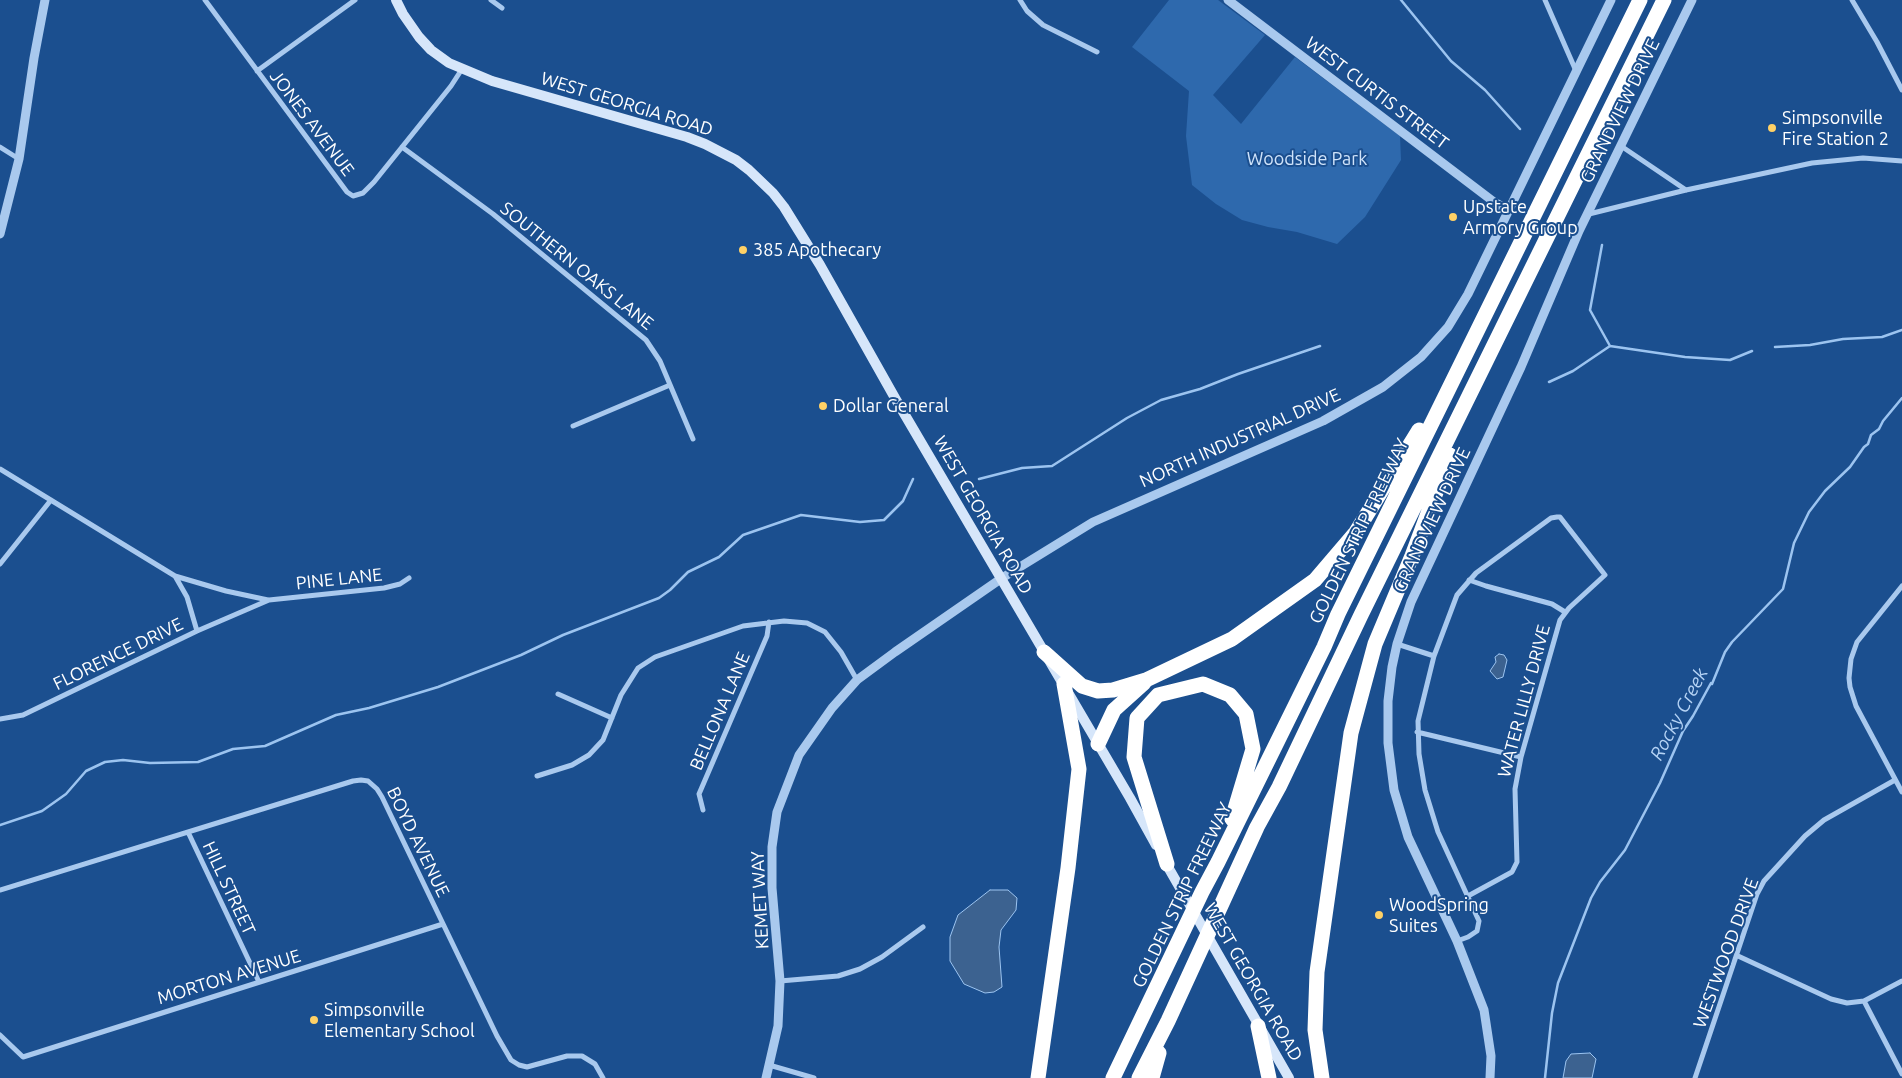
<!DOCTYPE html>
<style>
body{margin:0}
canvas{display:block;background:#1b4f8f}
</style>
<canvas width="1902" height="1078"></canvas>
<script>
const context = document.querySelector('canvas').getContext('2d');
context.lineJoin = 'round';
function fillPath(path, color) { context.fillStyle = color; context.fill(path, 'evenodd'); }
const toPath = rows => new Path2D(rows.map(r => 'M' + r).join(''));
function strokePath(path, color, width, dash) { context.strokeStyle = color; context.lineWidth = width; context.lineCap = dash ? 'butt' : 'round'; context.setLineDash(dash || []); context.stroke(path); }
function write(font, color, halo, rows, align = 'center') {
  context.font = font + ' Ubuntu,sans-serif'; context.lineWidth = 4; context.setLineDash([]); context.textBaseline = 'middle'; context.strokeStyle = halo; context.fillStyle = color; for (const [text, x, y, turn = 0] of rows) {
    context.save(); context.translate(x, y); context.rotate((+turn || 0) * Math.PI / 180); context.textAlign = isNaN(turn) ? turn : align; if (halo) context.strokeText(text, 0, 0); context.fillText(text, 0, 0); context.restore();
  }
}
fillPath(toPath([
 [1169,0,1218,0,1265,35,1213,95,1241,124,1295,57,1400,136,1401,160,1365,217,1337,244,1297,232,1268,227,1242,220,1216,204,1192,185,1186,136,1189,91,1132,47]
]), '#2e69ad');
const water = toPath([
 [1499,654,1504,655,1507,660,1503,677,1497,679,1490,671,1496,662,1495,657,1499,654],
 [990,890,1008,890,1017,898,1016,910,1001,930,999,947,1002,987,994,992,985,993,964,984,950,961,950,937,958,915,990,890],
 [1590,1053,1596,1059,1592,1078,1563,1078,1566,1061,1571,1054,1590,1053]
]);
fillPath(water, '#3c6290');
strokePath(water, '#9cc4f0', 1);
strokePath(toPath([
 [1401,0,1451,61,1485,90,1520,129],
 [1602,245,1590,310,1610,346],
 [1775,347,1810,345,1843,339,1882,337,1902,330],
 [1549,382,1573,371,1610,346,1685,357,1730,360,1752,351],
 [979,479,1022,468,1052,466,1127,418,1161,400,1200,389,1238,374,1320,346],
 [0,825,42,811,66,794,86,771,105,762,123,760,150,763,198,762,233,749,265,746,336,715,369,708,438,687,521,655,563,635,659,598,670,590,688,572,719,557,743,535,801,515,860,522,884,520,903,501,913,479],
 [1545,1078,1552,1013,1558,983,1591,898,1600,882,1625,850,1660,783,1683,731,1693,716,1711,683,1712,684,1725,652,1732,642,1783,589,1794,543,1809,512,1825,491,1850,467,1864,447,1868,444,1871,435,1879,429,1883,421,1902,398]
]), '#9cc4f0', 2.5);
strokePath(toPath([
 [205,0,347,192,353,196,363,193,374,182,451,86,462,69],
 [491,0,502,8],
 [1020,0,1027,11,1043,25,1097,52],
 [1545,0,1576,71],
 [1852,0,1877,42,1902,90],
 [257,71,355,0],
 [1621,146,1686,190],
 [0,147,19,159],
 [402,147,493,214,646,340,660,361,693,439],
 [1589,214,1686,190,1812,163,1863,158,1902,161],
 [573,426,670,385],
 [0,469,175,576,187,597,197,631],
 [0,564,51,500],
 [175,576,226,591,268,600],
 [1469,580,1486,586,1552,604,1565,612],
 [1902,586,1857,642,1851,659,1849,678,1850,687,1856,706,1902,792],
 [1397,644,1434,656],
 [558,694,612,718],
 [0,719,23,715,197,631,269,600,384,588,400,584,409,578],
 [1417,732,1521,757],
 [537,776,572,765,589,755,603,740,621,695,638,668,655,657,743,626,784,621,807,623,825,632,841,652,857,680],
 [703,810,699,794,767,636,769,622],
 [188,832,259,982],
 [0,890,353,781,361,780,368,781,377,789,382,797,497,1036,511,1060,519,1065,527,1067,567,1056,582,1056,595,1064,603,1078],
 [1457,941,1468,937,1477,931,1479,921,1438,832,1425,790,1419,754,1418,721,1434,656,1457,595,1476,573,1551,518,1557,517,1560,517,1605,575,1569,608,1560,620,1521,757,1515,789,1517,862,1512,872,1468,896],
 [1738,956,1831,999,1847,1003,1864,1001,1902,981],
 [780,981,838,976,860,969,882,957,923,927],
 [1864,1001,1902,1074],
 [0,1035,23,1057,443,924],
 [769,1065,814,1078],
 [1695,1078,1757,894,1764,881,1805,836,1824,820,1895,780]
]), '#a9c9ee', 5);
strokePath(toPath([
 [1228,0,1494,202,1508,210],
 [0,234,19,159,34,58,45,0],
 [766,1078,778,1026,780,981,772,888,772,847,777,812,799,755,832,708,857,680,895,652,1002,578,1093,522,1323,421,1383,387,1421,357,1448,327,1468,294,1611,0],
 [1490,1078,1491,1056,1484,1010,1457,941,1408,837,1394,790,1388,743,1388,701,1392,667,1397,644,1411,602,1521,367,1579,231,1692,0]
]), '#a9c9ee', 9);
strokePath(toPath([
 [396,0,403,14,419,37,431,50,449,63,492,81,687,137,705,144,736,160,749,170,773,193,784,207,820,265,895,398,1130,798,1156,845],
 [1164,860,1289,1078]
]), '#d6e6fa', 10);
strokePath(toPath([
 [1044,652,1082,686,1098,691,1113,690,1146,680,1232,639,1315,580,1356,532,1419,430],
 [1098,744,1114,710,1144,683],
 [1167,864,1134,757,1137,718,1158,695,1203,684,1230,695,1246,714,1253,749,1232,819],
 [1258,1026,1269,1078],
 [1038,1078,1068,868,1079,769,1064,684],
 [1113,1078,1202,892,1218,862,1324,647,1338,614,1640,0],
 [1139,1078,1168,1021,1257,827,1279,787,1361,615,1664,0],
 [1152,1078,1159,1053],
 [1322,1078,1315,1030,1317,972,1351,733,1375,644,1412,556,1450,455]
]), '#fff', 15);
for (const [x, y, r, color] of [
 [1772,128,5,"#ffd166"],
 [1453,217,5,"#ffd166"],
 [743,250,5,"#ffd166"],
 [823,406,5,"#ffd166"],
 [1379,915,5,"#ffd166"],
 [314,1020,5,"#ffd166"]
]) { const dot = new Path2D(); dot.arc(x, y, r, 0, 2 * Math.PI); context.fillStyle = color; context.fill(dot); strokePath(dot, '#1b4f8f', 2); }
write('18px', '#fff', '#1b4f8f', [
 ["WEST CURTIS STREET",1377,93,37],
 ["WEST GEORGIA ROAD",627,104,17],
 ["GRANDVIEW DRIVE",1620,111,-64],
 ["JONES AVENUE",312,123,53],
 ["SOUTHERN OAKS LANE",577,266,39],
 ["NORTH INDUSTRIAL DRIVE",1240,438,-24],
 ["WEST GEORGIA ROAD",983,515,60],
 ["GRANDVIEW DRIVE",1432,520,-65],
 ["GOLDEN STRIP FREEWAY",1359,531,-64],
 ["PINE LANE",339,579,-6],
 ["FLORENCE DRIVE",118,654,-26],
 ["WATER LILLY DRIVE",1524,701,-75],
 ["BELLONA LANE",720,711,-67],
 ["BOYD AVENUE",418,842,64],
 ["HILL STREET",229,888,65],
 ["GOLDEN STRIP FREEWAY",1182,895,-64],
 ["KEMET WAY",760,900,-93],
 ["WESTWOOD DRIVE",1726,953,-70],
 ["MORTON AVENUE",229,977,-17],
 ["WEST GEORGIA ROAD",1253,982,60]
]);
write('18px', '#fff', '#1b4f8f', [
 ["Simpsonville",1782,118],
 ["Fire Station 2",1782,139],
 ["Upstate",1463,207],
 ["Armory Group",1463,228],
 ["385 Apothecary",753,250],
 ["Dollar General",833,406],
 ["WoodSpring",1389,905],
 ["Suites",1389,926],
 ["Simpsonville",324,1010],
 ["Elementary School",324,1031]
], 'left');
write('18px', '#cfe3fa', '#1b4f8f', [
 ["Woodside Park",1307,159]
]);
write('italic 19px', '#b5d3f5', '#1b4f8f', [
 ["Rocky Creek",1679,714,-62]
]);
</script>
